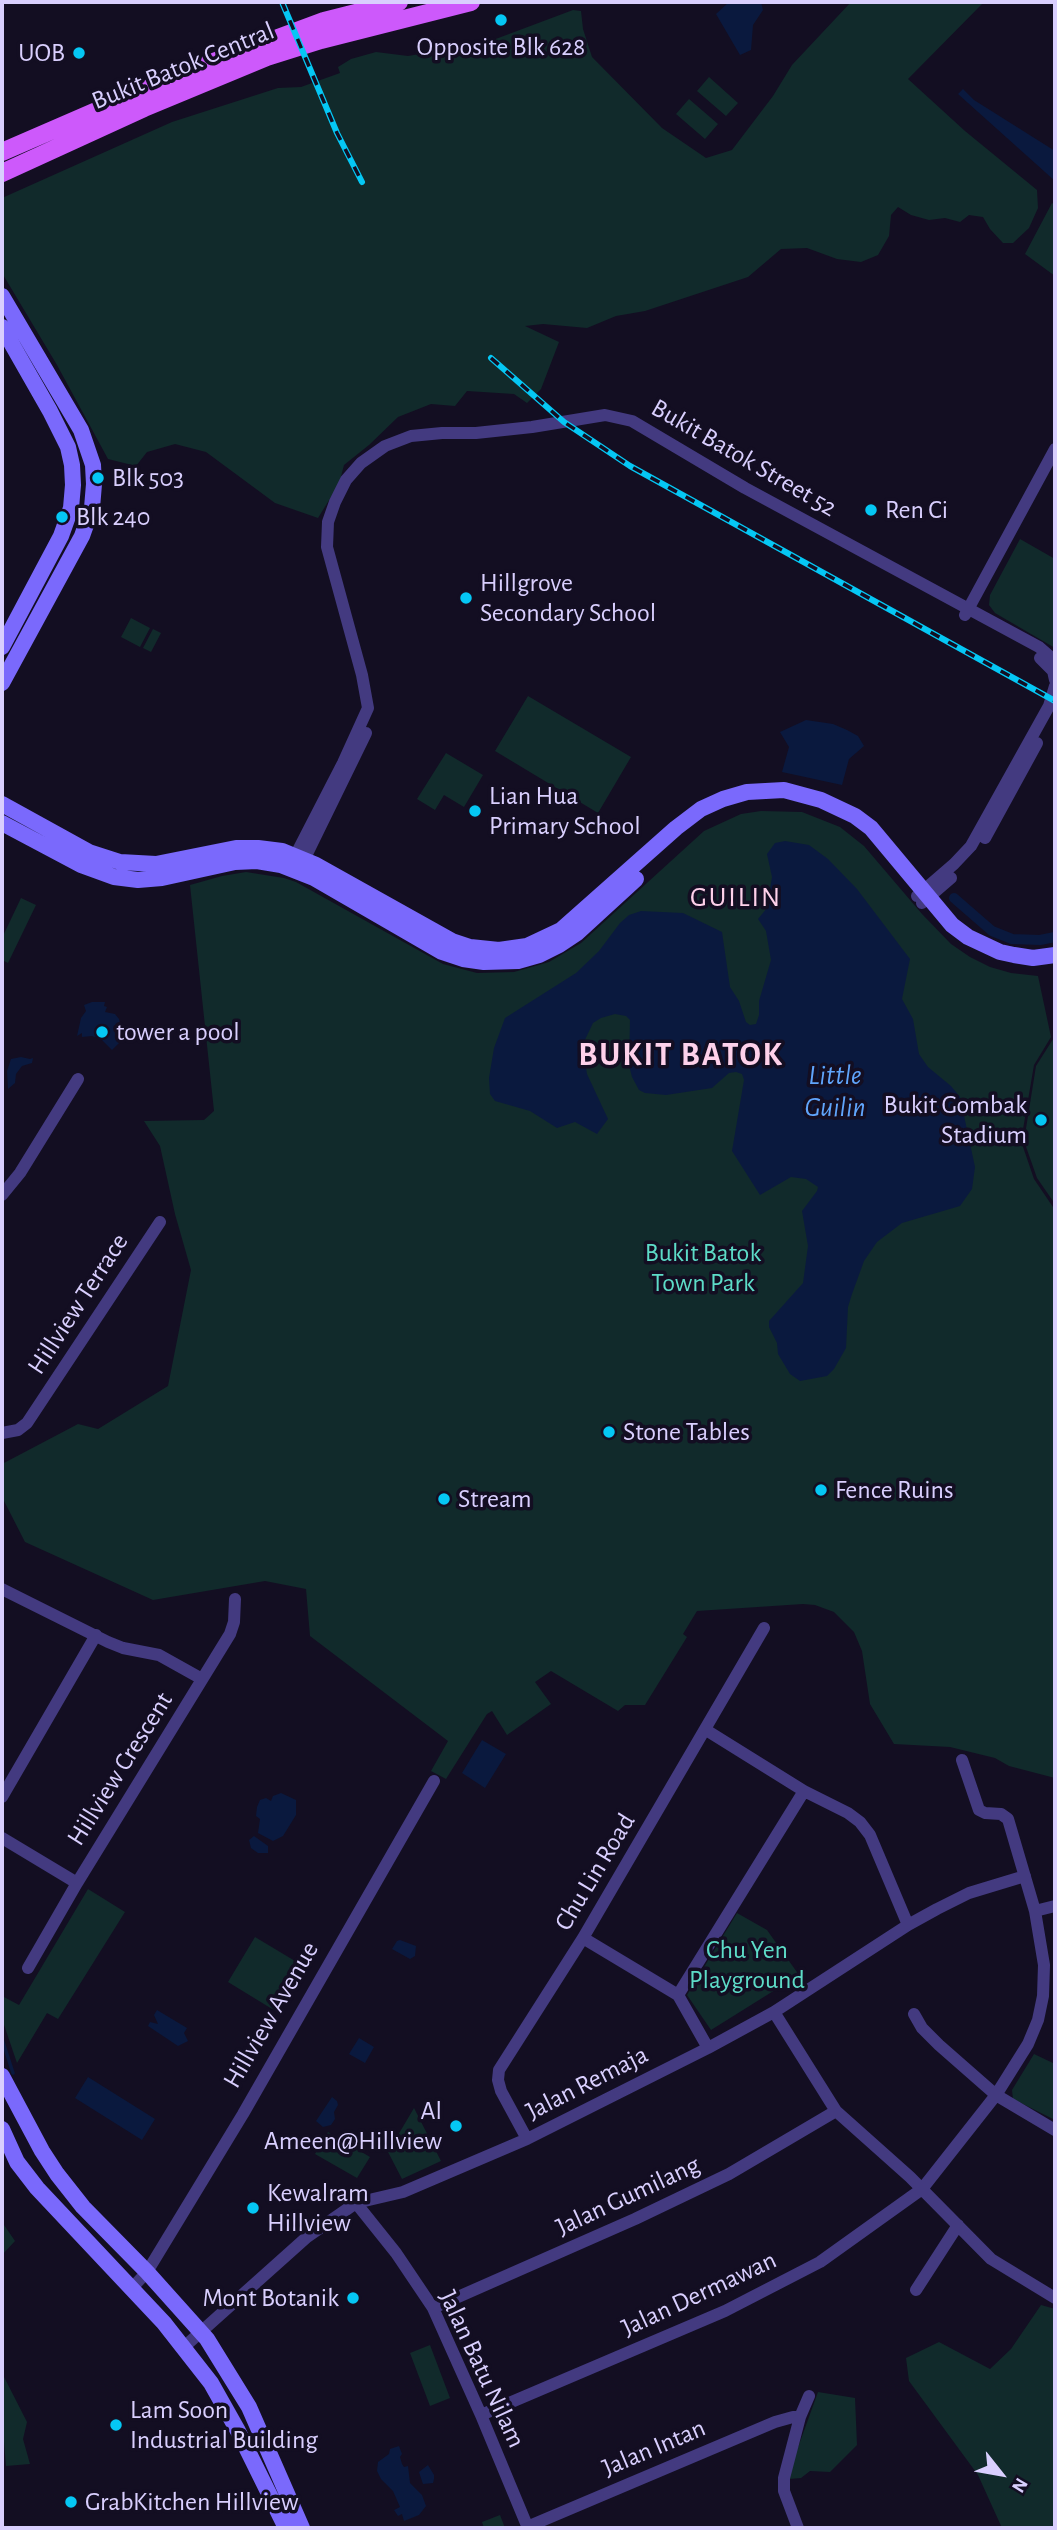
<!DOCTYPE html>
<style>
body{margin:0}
#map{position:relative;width:1057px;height:2530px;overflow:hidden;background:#130e22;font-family:"Alegreya Sans",sans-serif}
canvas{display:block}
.frame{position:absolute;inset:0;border:4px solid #d9cffe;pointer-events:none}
.north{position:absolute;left:966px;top:2439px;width:70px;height:70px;-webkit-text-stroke:5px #130e22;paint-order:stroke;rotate:121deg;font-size:19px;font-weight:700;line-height:28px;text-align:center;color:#d9cffe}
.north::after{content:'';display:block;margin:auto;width:24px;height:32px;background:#d9cffe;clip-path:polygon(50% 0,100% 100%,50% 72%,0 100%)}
</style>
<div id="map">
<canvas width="1057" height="2530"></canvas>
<div class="frame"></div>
<div class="north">N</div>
</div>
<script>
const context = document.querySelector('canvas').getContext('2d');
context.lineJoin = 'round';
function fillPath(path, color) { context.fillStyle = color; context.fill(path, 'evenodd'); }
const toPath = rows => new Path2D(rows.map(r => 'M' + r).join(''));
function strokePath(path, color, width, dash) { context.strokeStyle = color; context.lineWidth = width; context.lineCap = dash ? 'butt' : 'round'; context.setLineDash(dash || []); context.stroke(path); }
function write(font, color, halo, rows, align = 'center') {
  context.font = font + ' "Alegreya Sans",sans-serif'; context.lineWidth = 7; context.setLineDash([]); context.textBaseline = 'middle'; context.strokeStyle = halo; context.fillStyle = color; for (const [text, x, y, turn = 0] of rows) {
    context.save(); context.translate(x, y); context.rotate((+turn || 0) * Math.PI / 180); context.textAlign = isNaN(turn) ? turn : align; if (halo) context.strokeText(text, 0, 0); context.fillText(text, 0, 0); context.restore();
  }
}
fillPath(toPath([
 [851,2,984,2,908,79,965,131,1037,190,1038,208,1029,228,1013,243,1003,243,990,229,983,217,969,215,960,222,945,218,929,220,911,215,898,207,891,215,889,236,878,255,861,262,837,259,807,248,781,249,748,277,645,311,616,316,587,328,543,324,525,326,559,342,541,389,527,403,514,394,467,391,455,406,431,404,398,417,369,445,344,465,339,484,318,518,275,503,206,452,175,444,147,452,136,466,108,459,57,365,2,273,2,198,172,122,278,88,301,87,340,73,338,67,351,59,376,52,408,56,485,43,573,10,581,11,583,29,592,57,662,128,706,158,732,150,773,96,792,65],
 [709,77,738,103,726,116,697,91],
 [689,99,718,124,705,139,676,114],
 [1052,203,1055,205,1055,276,1025,254],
 [1020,539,1055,559,1055,648,995,613,989,605,990,595],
 [131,618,150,628,140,647,121,637],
 [153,629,161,633,151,652,143,648],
 [528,696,631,757,598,813,495,751],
 [446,753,483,775,464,807,444,795,435,810,417,799],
 [761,811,802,812,840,827,864,846,922,914,951,944,970,957,990,967,1011,973,1038,976,1051,1037,1034,1065,1021,1141,1034,1179,1055,1210,1055,1778,1009,1766,995,1758,950,1747,894,1744,870,1704,862,1651,854,1632,834,1612,815,1605,803,1604,697,1611,683,1634,687,1637,645,1705,625,1705,618,1711,551,1671,535,1682,551,1704,507,1735,492,1711,487,1714,446,1779,431,1771,448,1741,310,1636,306,1589,265,1581,153,1600,25,1542,2,1497,2,1464,78,1424,98,1429,168,1386,191,1270,175,1214,160,1146,144,1121,204,1120,214,1111,190,885,222,876,246,872,284,878,296,882,443,964,477,973,514,972,549,962,581,943,704,831,741,814],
 [21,898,36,905,8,963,2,960,2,938],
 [1055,1036,1055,1204,1037,1178,1024,1141,1036,1066],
 [88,1889,125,1912,58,2019,47,2013,17,2063,2,2019,2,1996,19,2005],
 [737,1913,767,1930,799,1975,711,2030,687,1995],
 [255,1937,305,1967,277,2012,228,1982],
 [1034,2054,1055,2064,1055,2120,1013,2099,1012,2090],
 [414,2108,441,2161,402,2179,388,2152],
 [328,2132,370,2157,357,2178,315,2154],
 [2,2222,15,2241,2,2255],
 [1041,2305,1055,2309,1055,2528,1002,2528,978,2475,909,2381,906,2358,939,2342,990,2369,1011,2349],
 [430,2345,450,2398,430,2406,410,2353],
 [2,2373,27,2422,23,2439,30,2464,6,2466,4,2442,2,2437],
 [818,2392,855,2398,857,2445,830,2472,810,2471,801,2478,789,2479,792,2464],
 [500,2515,505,2528,484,2528,482,2522]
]), '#112a2b');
fillPath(toPath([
 [729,2,761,2,763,10,753,25,751,50,740,55,716,14],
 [963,89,974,100,1055,151,1055,181,958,94],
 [806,720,833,724,847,730,858,736,864,746,849,759,842,785,782,772,789,747,780,732],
 [785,841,809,845,828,859,857,889,910,959,902,999,913,1019,919,1054,928,1067,951,1086,960,1097,975,1167,972,1189,960,1206,902,1223,877,1242,864,1261,852,1294,848,1307,846,1348,834,1369,827,1376,800,1381,790,1374,778,1354,777,1343,769,1327,769,1321,803,1283,808,1246,802,1211,817,1191,818,1187,806,1179,791,1177,760,1195,732,1151,744,1080,742,1074,736,1072,729,1073,712,1088,666,1095,645,1093,639,1090,632,1077,629,1065,630,1020,626,1016,615,1014,601,1018,593,1023,582,1046,587,1074,608,1119,597,1134,575,1122,557,1128,530,1111,495,1101,490,1094,489,1078,494,1048,505,1018,576,973,599,951,620,923,629,915,641,911,683,913,722,932,730,987,739,1001,746,1022,750,1025,756,1024,759,1015,759,1001,771,960,766,931,758,919,767,908,772,877,767,854,775,843],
 [92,1002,105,1002,104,1006,107,1007,105,1012,115,1014,119,1019,123,1035,119,1043,112,1050,101,1039,92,1036,82,1037,82,1033,77,1036,81,1018,86,1011,84,1005],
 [21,1057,30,1059,33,1058,32,1063,22,1066,16,1074,15,1083,8,1089,7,1071,11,1059],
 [482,1740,506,1754,485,1788,462,1773],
 [281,1793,296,1800,296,1815,283,1836,273,1841,258,1833,260,1819,256,1816,257,1807,260,1800,266,1798,271,1801,273,1796],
 [254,1836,268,1846,268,1853,258,1853,251,1848,249,1840],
 [400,1940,416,1946,415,1956,410,1959,392,1949,397,1941],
 [157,2010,187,2028,184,2033,188,2041,178,2046,148,2026,150,2022,158,2024,154,2015],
 [359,2038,374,2047,365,2063,349,2054],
 [88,2077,155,2119,142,2140,75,2098],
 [332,2097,337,2101,338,2105,334,2112,335,2119,331,2125,323,2127,316,2121],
 [399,2446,402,2454,400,2457,402,2464,404,2467,408,2466,410,2483,422,2495,426,2506,419,2515,404,2521,402,2514,398,2516,394,2510,400,2507,393,2491,381,2479,377,2471,378,2462,389,2454,390,2449],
 [428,2465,434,2475,434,2479,433,2483,423,2484,419,2472]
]), '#0a193e');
strokePath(toPath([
 [2,2039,13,2073]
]), '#0a193e', 3.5);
strokePath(toPath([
 [954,898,992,931,1012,939,1040,940,1055,937]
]), '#0a193e', 10);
strokePath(toPath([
 [965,615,1055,449],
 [1040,658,1053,671,1055,680],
 [985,838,1037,743],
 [291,864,343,763,368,708,362,675,327,547,328,522,335,502,346,480,361,463,385,446,411,436,442,433,476,433,532,427,605,415,632,421,745,488,1039,647,1055,661],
 [300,868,366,733],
 [917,896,954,864,971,846,1049,706,1055,686],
 [922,903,951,878],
 [2,1195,20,1173,78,1079],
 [2,1433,18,1430,27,1423,160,1222],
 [2,1589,108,1642,123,1648,159,1655,202,1679],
 [706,1730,804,1791,848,1813,860,1822,870,1835,908,1925],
 [2,1797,96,1635],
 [2,1838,77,1883],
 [1035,1911,1055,1906],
 [583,1938,678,1995,708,2048],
 [28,1968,77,1883,230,1634,234,1622,235,1599],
 [678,1995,804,1791],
 [774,2012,836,2111,910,2177,991,2259,1055,2298],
 [914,2014,922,2028,939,2045,996,2095,1055,2130],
 [527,2139,501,2091,498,2080,499,2070,583,1938,764,1628],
 [356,2203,396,2253,433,2308,481,2415,528,2528],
 [131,2289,147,2272,243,2114,434,1781],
 [916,2290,958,2225],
 [433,2308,635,2219,729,2174,836,2111],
 [184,2347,307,2237,356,2203,403,2192,527,2139,708,2048,774,2012,908,1925,937,1909,969,1893,1025,1876],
 [481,2415,725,2311,820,2262,922,2189,996,2095,1028,2044,1038,2020,1043,1996,1044,1965,1035,1911,1008,1819,1001,1814,985,1813,979,1810,962,1760],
 [527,2527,775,2422,793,2417,800,2417],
 [798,2528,784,2491,784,2478,800,2417,809,2396]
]), '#433a80', 12);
strokePath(toPath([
 [2,296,81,430,93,465,94,484,92,508,82,536,2,683],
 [2,327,50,411,68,447,72,465,73,485,71,508,61,536,2,647],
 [2,804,89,852,120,862,156,864,236,848,258,848,282,851,316,865,452,941,470,947,499,950,527,946,561,930,676,828,701,809,723,799,747,792,784,790,821,800,855,816,871,828,952,925,968,937,1000,952,1014,955,1033,958,1055,955],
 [2,823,81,865,114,877,138,880,162,878,235,862,257,861,281,865,314,878,442,952,463,959,484,962,518,961,539,955,559,945,577,933,636,879],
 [2,2076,42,2151,57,2174,83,2207,147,2272,207,2339,249,2407,302,2528],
 [2,2129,17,2162,37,2188,164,2323,211,2383,238,2431,286,2528]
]), '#7a69fc', 16);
strokePath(toPath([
 [2,152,184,73,324,21,399,2],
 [2,173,144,108,267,57,321,40,471,2]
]), '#cd59fb', 18);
const rail = toPath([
 [282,2,337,133,362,182],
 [491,358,564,422,630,466,1055,701]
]);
strokePath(rail, '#05c7f4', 6);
strokePath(rail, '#130e22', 3.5, [10]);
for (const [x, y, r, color] of [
 [501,20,7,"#05c7f4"],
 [79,53,7,"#05c7f4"],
 [98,478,7,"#05c7f4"],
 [871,510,7,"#05c7f4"],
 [62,517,7,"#05c7f4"],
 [466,598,7,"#05c7f4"],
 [475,811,7,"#05c7f4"],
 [102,1032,7,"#05c7f4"],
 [1041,1120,7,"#05c7f4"],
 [609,1432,7,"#05c7f4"],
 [821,1490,7,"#05c7f4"],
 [444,1499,7,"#05c7f4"],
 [456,2126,7,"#05c7f4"],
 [253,2208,7,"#05c7f4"],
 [353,2298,7,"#05c7f4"],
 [116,2425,7,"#05c7f4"],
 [71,2502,7,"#05c7f4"]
]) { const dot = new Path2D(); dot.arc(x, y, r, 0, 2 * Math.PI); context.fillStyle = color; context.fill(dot); strokePath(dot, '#130e22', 2.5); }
write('26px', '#d9cffe', '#130e22', [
 ["Opposite Blk 628",501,47,"center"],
 ["UOB",65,53,"right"],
 ["Blk 503",112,478],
 ["Ren Ci",885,510],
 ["Blk 240",76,517],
 ["Hillgrove",480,583],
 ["Secondary School",480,613],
 ["Lian Hua",489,796],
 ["Primary School",489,826],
 ["tower a pool",116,1032],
 ["Bukit Gombak",1027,1105,"right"],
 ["Stadium",1027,1135,"right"],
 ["Stone Tables",623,1432],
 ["Fence Ruins",835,1490],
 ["Stream",458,1499],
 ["Al",442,2111,"right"],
 ["Ameen@Hillview",442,2141,"right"],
 ["Kewalram",267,2193],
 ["Hillview",267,2223],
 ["Mont Botanik",339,2298,"right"],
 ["Lam Soon",130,2410],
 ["Industrial Building",130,2440],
 ["GrabKitchen Hillview",85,2502]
], 'left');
write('26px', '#d9cffe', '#130e22', [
 ["Bukit Batok Central",183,66,-22],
 ["Bukit Batok Street 52",744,458,30],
 ["Hillview Terrace",78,1304,-57],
 ["Hillview Crescent",120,1769,-58],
 ["Chu Lin Road",595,1872,-59],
 ["Hillview Avenue",271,2015,-60],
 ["Jalan Remaja",587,2083,-27],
 ["Jalan Gumilang",628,2196,-25],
 ["Jalan Dermawan",699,2294,-25],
 ["Jalan Batu Nilam",482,2369,65],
 ["Jalan Intan",654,2448,-23]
]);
write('26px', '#5ddcc8', '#130e22', [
 ["Bukit Batok",703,1253],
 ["Town Park",703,1283],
 ["Chu Yen",747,1950],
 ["Playground",747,1980]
]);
context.letterSpacing = '2px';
write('28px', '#fed1ea', '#130e22', [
 ["GUILIN",736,898]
]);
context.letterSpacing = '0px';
write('italic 28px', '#60a5fc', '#130e22', [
 ["Little",835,1076],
 ["Guilin",835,1108]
]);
context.letterSpacing = '2px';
write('bold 33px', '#fed1ea', '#130e22', [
 ["BUKIT BATOK",681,1055]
]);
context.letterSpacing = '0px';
</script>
